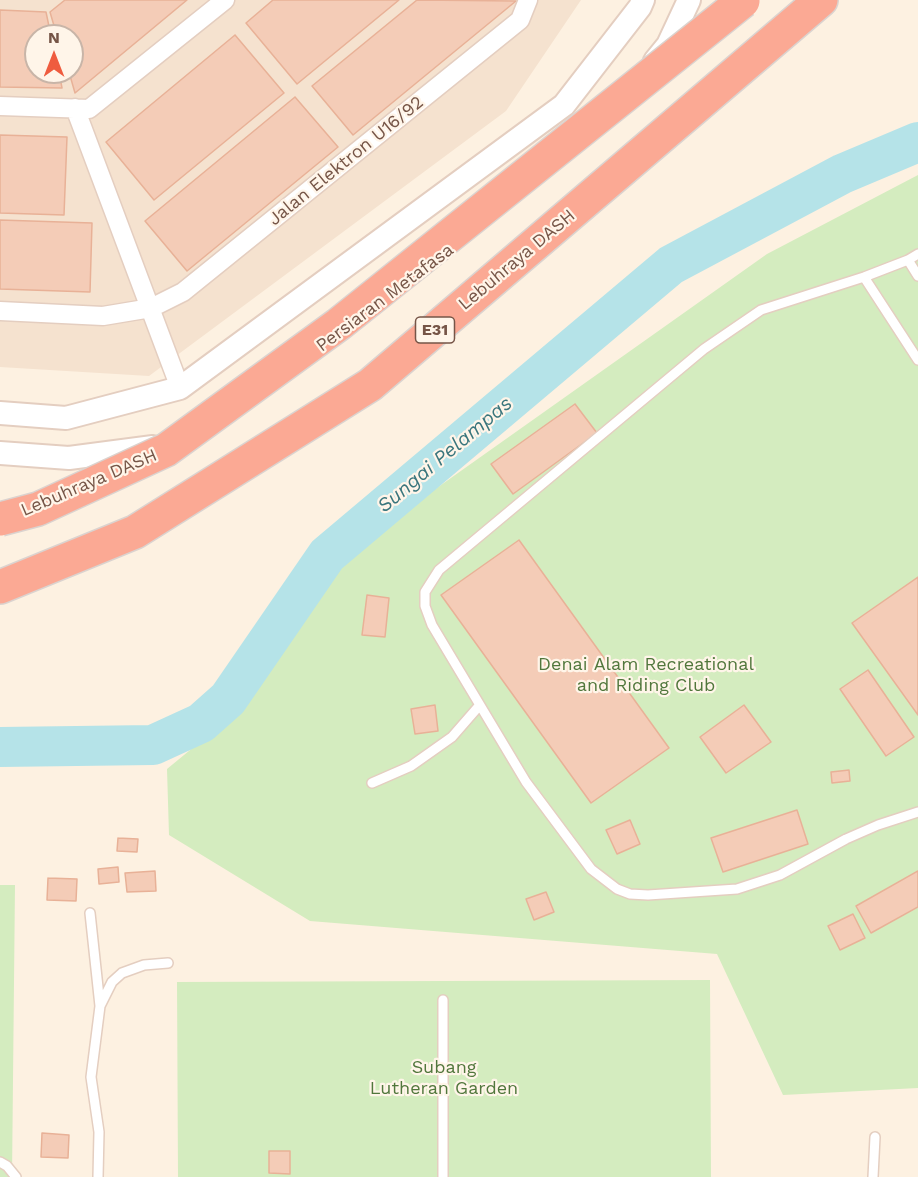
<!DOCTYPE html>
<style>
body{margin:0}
#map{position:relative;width:918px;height:1177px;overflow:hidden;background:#fdf1e1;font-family:"Work Sans",sans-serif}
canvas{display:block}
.north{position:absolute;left:24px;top:24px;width:60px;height:60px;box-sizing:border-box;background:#fff5e9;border:2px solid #c8b5a8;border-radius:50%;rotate:0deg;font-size:16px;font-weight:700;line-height:24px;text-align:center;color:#765547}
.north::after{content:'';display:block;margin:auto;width:21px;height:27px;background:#ef5c3f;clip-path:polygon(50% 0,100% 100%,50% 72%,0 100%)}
</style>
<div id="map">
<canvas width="918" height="1177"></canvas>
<div class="north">N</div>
</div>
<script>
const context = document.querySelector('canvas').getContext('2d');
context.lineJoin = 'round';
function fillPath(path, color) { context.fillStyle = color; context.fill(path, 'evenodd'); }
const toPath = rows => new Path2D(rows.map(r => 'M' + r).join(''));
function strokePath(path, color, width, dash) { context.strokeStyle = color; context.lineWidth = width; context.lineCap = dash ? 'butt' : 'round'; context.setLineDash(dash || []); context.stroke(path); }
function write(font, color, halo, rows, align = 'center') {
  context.font = font + ' "Work Sans",sans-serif'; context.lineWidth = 4.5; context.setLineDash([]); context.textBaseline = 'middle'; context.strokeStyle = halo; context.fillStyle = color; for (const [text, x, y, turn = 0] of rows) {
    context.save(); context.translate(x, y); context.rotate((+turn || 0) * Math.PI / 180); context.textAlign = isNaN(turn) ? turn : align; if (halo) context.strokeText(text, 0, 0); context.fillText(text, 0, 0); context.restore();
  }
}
fillPath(toPath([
 [0,0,581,0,506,111,149,376,0,367],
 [36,36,72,36,72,72,36,72]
]), '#f5e2cf');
fillPath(toPath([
 [918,175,918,1088,783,1095,717,954,310,921,169,835,167,769,246,704,338,558,767,254],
 [0,885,15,885,12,1177,0,1177],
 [710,980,711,1177,178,1177,177,982]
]), '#d4ecbf');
strokePath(toPath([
 [0,747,153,745,201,723,228,699,327,555,671,265,842,174,918,142]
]), '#b5e3e8', 40);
const building = toPath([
 [65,0,187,0,75,93,69,72,72,72,72,36,57,36,50,12,65,0],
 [273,0,399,0,297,84,246,23,273,0],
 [417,0,516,1,353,135,312,86,417,0],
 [0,10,46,12,51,36,36,36,36,72,59,72,62,88,0,87,0,10],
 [235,35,284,93,154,200,106,142,235,35],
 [295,97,338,147,187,271,145,221,295,97],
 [0,135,67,137,64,215,0,213,0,135],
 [0,220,92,223,90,292,0,289,0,220],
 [575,404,597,433,513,494,491,464,575,404],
 [519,540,669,748,591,803,441,595,519,540],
 [918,577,918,715,852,623,918,577],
 [367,595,389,598,385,637,362,635,367,595],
 [868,670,914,737,886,756,840,689,868,670],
 [435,705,438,731,415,734,411,709,435,705],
 [744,705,771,742,726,773,700,737,744,705],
 [849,770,850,781,832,783,831,772,849,770],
 [797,810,808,844,723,872,711,838,797,810],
 [630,820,640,844,617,854,606,830,630,820],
 [118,838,138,839,137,852,117,851,118,838],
 [118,867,119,882,99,884,98,869,118,867],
 [155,871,156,891,127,892,125,873,155,871],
 [918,871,918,907,871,933,856,906,918,871],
 [48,878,77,879,76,901,47,900,48,878],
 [546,892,554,912,534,920,526,899,546,892],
 [853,914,865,938,840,950,828,926,853,914],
 [42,1133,69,1135,68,1158,41,1157,42,1133],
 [269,1151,290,1151,290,1174,269,1173,269,1151]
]);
fillPath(building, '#f4ccb7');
strokePath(building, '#e8b197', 1.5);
const service = toPath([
 [918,254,908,260,864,277,761,310,704,349,439,570,425,592,425,606,432,625,526,782,591,869,617,889,630,894,648,895,737,889,780,875,846,839,878,825,918,812],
 [908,260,918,276],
 [864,277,918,360],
 [372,783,411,766,452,737,479,706],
 [90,913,100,1006,91,1077,99,1132,98,1177],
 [443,1000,443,1177],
 [100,1006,112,982,122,973,144,965,168,963],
 [0,1162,7,1166,16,1177],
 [873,1177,875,1137]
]);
const minor = toPath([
 [0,106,89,109,225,0],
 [75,108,180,388],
 [0,311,103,316,151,308,183,292,520,20,528,0]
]);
const tertiary = toPath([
 [655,61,668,45,689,0],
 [0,413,66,418,180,388,564,105,640,7,643,0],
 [0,453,69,458,153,447]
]);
const motorway = toPath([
 [0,587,135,532,370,385,821,0]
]);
strokePath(service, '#e4cec0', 12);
strokePath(minor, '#e4cec0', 21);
strokePath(tertiary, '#e4cec0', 26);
strokePath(motorway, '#dbd3cf', 36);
strokePath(service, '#fff', 9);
strokePath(minor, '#fff', 18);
strokePath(tertiary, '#fff', 22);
strokePath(motorway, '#fba994', 33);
const motorwayBridge = toPath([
 [0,519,38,509,166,450,339,324,743,1]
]);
strokePath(motorwayBridge, '#dbd3cf', 36, []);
strokePath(motorwayBridge, '#fba994', 33);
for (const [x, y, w] of [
 [435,330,39]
]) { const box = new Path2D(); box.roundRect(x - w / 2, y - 13, w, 26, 4.5); context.fillStyle = '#fff5e9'; context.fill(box); strokePath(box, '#765547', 1.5); }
write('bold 16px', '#765547', null, [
 ["E31",435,330]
]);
write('18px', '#765547', '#fff5e9', [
 ["Jalan Elektron U16/92",346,161,-39],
 ["Lebuhraya DASH",517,260,-40],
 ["Persiaran Metafasa",385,298,-37],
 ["Lebuhraya DASH",89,483,-23]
]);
write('18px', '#51773c', '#fff5e9', [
 ["Denai Alam Recreational",646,665],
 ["and Riding Club",646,686],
 ["Subang",444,1068],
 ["Lutheran Garden",444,1089]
]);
write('italic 20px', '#3a767d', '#fff5e9', [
 ["Sungai Pelampas",445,455,-40]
]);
</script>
